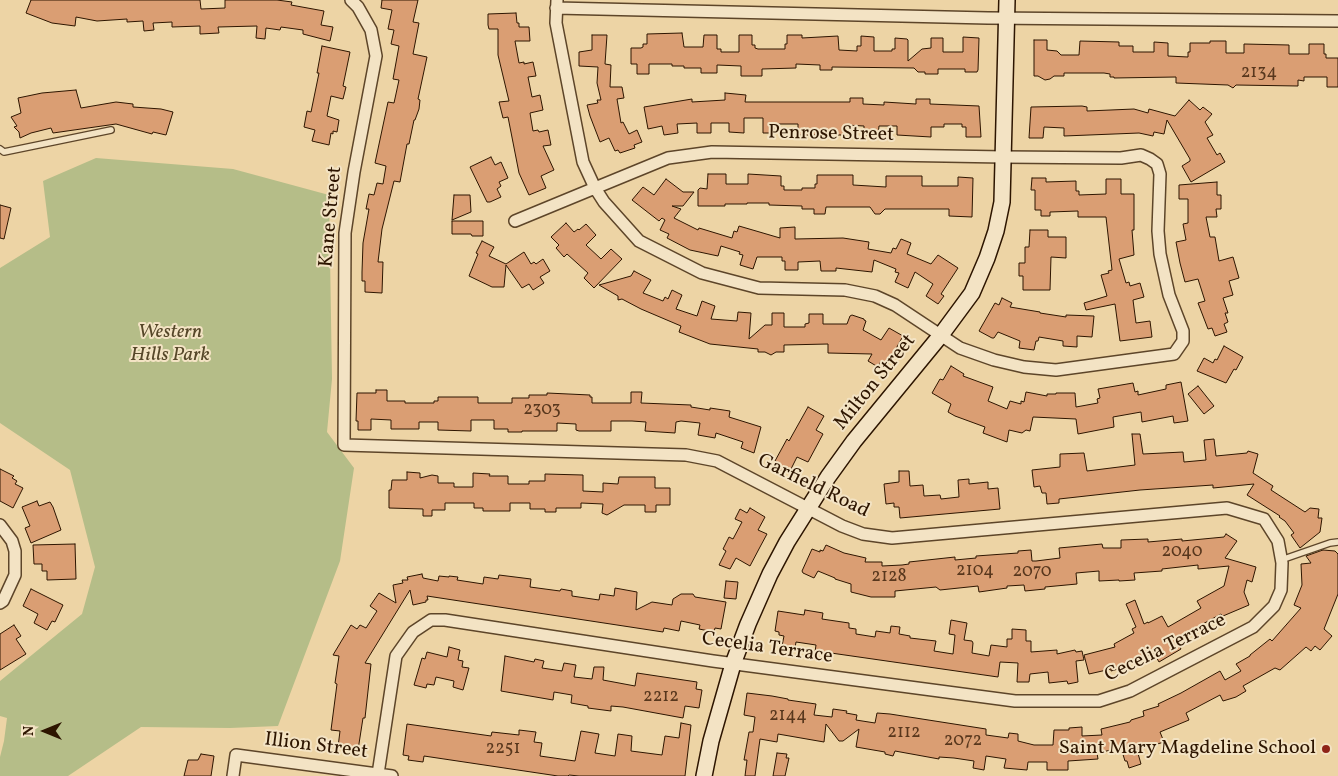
<!DOCTYPE html>
<style>
body{margin:0}
#map{position:relative;width:1338px;height:776px;overflow:hidden;background:#edd4a5;font-family:Vollkorn,serif}
canvas{display:block}
.north{position:absolute;left:20px;top:706px;width:50px;height:50px;-webkit-text-stroke:4px #f3e3c4;paint-order:stroke;rotate:270deg;font-size:14px;font-weight:700;line-height:20px;text-align:center;color:#2d1500}
.north::after{content:'';display:block;margin:auto;width:18px;height:22px;background:#2d1500;clip-path:polygon(50% 0,100% 100%,50% 72%,0 100%)}
</style>
<div id="map">
<canvas width="1338" height="776"></canvas>
<div class="north">N</div>
</div>
<script>
const context = document.querySelector('canvas').getContext('2d');
context.lineJoin = 'round';
function fillPath(path, color) { context.fillStyle = color; context.fill(path, 'evenodd'); }
const toPath = rows => new Path2D(rows.map(r => 'M' + r).join(''));
function strokePath(path, color, width, dash) { context.strokeStyle = color; context.lineWidth = width; context.lineCap = dash ? 'butt' : 'round'; context.setLineDash(dash || []); context.stroke(path); }
function write(font, color, halo, rows, align = 'center') {
  context.font = font + ' Vollkorn,serif'; context.lineWidth = 4; context.setLineDash([]); context.textBaseline = 'middle'; context.strokeStyle = halo; context.fillStyle = color; for (const [text, x, y, turn = 0] of rows) {
    context.save(); context.translate(x, y); context.rotate((+turn || 0) * Math.PI / 180); context.textAlign = isNaN(turn) ? turn : align; if (halo) context.strokeText(text, 0, 0); context.fillText(text, 0, 0); context.restore();
  }
}
fillPath(toPath([
 [96,158,233,169,329,195,332,379,327,432,354,468,340,561,278,726,230,728,141,727,68,776,0,776,0,757,4,741,7,718,0,716,0,681,82,614,95,567,70,470,0,423,0,268,50,237,43,181]
]), '#b5bd88');
const building = toPath([
 [31,0,200,0,201,9,225,8,225,0,277,0,292,2,291,5,324,11,321,25,333,27,330,41,303,34,303,30,281,27,280,30,266,28,265,39,256,38,257,26,218,27,219,33,200,34,200,26,172,27,172,22,153,23,154,30,144,31,143,21,127,22,127,19,97,21,76,17,75,26,52,23,26,13,31,0],
 [382,0,418,0,413,22,419,23,413,54,427,57,418,99,420,100,419,109,415,120,414,120,409,144,407,144,400,182,394,181,382,229,378,262,383,262,382,293,365,292,365,281,362,281,362,272,363,243,369,209,366,209,369,194,374,195,377,183,383,184,386,166,375,163,388,102,394,103,399,80,393,79,399,46,391,44,394,30,388,29,392,10,381,8,382,0],
 [516,13,517,23,519,23,519,27,529,27,530,41,515,41,519,63,524,62,524,64,533,62,536,76,528,77,532,97,540,95,543,110,530,113,533,131,538,130,539,132,548,130,551,145,543,146,554,170,541,176,546,188,529,195,519,173,508,117,503,118,499,102,509,101,498,55,498,29,489,29,488,25,488,14,516,13],
 [682,33,684,47,703,47,704,35,717,35,717,49,721,49,721,52,739,52,739,35,752,35,752,45,755,45,755,48,758,49,785,49,785,44,787,44,787,35,802,35,802,38,838,36,839,50,857,51,857,46,861,46,861,36,874,37,874,51,892,51,892,49,895,49,895,38,907,39,908,40,908,61,922,49,931,48,931,38,943,38,943,52,963,52,963,37,979,38,978,70,977,72,965,72,965,69,938,69,938,74,925,74,925,72,918,72,914,68,832,67,832,70,820,70,820,65,796,64,796,68,762,69,762,76,741,76,741,66,717,65,717,73,701,73,701,68,684,68,684,66,672,66,672,64,649,64,649,74,637,74,637,64,631,64,631,48,641,48,643,47,643,44,647,44,647,34,682,33],
 [592,35,607,35,605,64,611,65,610,87,622,87,624,98,617,99,621,123,623,122,629,134,637,130,642,142,634,145,635,148,620,153,618,150,615,151,609,138,600,142,590,116,587,105,598,103,597,100,601,100,597,83,598,67,579,66,579,52,592,50,592,35],
 [1034,40,1047,40,1047,50,1057,51,1061,55,1079,55,1080,41,1119,42,1119,46,1133,46,1133,52,1154,52,1154,42,1168,43,1168,56,1188,57,1188,52,1190,52,1190,43,1210,43,1210,41,1226,41,1226,53,1244,53,1244,44,1289,45,1289,54,1309,54,1309,44,1324,44,1324,54,1326,54,1326,58,1338,58,1338,87,1327,87,1327,77,1304,77,1304,81,1298,80,1298,86,1236,85,1233,88,1228,85,1176,83,1176,77,1114,78,1114,77,1110,77,1110,74,1104,73,1064,73,1064,76,1054,76,1050,79,1045,80,1038,76,1034,76,1034,40],
 [322,46,350,52,343,86,346,87,343,99,331,96,327,116,339,120,337,132,333,131,333,134,331,133,329,145,312,141,315,130,304,127,307,111,311,112,319,73,317,73,322,46],
 [76,90,81,108,116,102,133,104,133,107,161,109,173,112,166,135,153,132,152,134,116,124,53,133,51,128,31,133,20,138,19,132,14,127,17,126,11,117,21,113,18,98,42,93,76,90],
 [725,93,746,95,745,102,850,102,850,98,863,98,863,104,884,105,884,102,916,104,916,99,930,99,930,104,979,106,981,137,966,137,966,127,962,127,962,124,944,124,944,127,931,127,931,137,897,135,897,126,879,126,878,135,864,135,864,126,845,125,844,135,798,135,798,124,777,124,777,133,763,133,763,118,744,118,744,133,729,132,729,123,711,123,711,133,697,133,697,123,677,124,678,133,664,135,662,126,648,129,644,107,692,99,692,102,725,100,725,93],
 [1189,100,1200,110,1203,107,1212,114,1205,122,1213,135,1207,138,1217,155,1220,153,1225,162,1191,182,1182,166,1190,161,1190,159,1167,120,1164,134,1154,132,1153,136,1139,133,1064,136,1064,128,1044,127,1043,138,1029,138,1031,107,1082,106,1087,107,1087,111,1134,109,1148,113,1149,109,1175,116,1189,100],
 [491,157,495,165,501,162,508,178,499,182,501,186,497,189,501,197,490,202,487,202,470,167,491,157],
 [708,174,726,174,726,184,748,184,748,174,781,176,781,186,784,186,784,190,802,190,802,188,815,188,815,184,817,184,817,175,853,175,853,185,886,187,886,176,922,176,922,186,958,186,958,177,973,178,972,217,949,216,949,209,885,209,880,214,875,214,870,207,826,207,825,214,814,214,814,209,802,209,802,206,769,205,769,203,747,203,747,204,725,204,725,206,698,206,698,190,700,188,707,189,708,174],
 [1032,178,1046,178,1046,182,1076,181,1076,191,1079,191,1079,195,1106,194,1106,179,1121,179,1121,194,1134,194,1134,230,1132,230,1134,255,1119,259,1126,283,1129,282,1130,286,1140,283,1144,297,1133,300,1136,323,1150,321,1152,337,1120,341,1115,304,1086,310,1084,303,1107,296,1101,275,1109,273,1108,271,1112,270,1106,217,1078,217,1078,211,1050,212,1050,216,1041,216,1041,210,1035,210,1035,190,1031,190,1032,178],
 [666,179,683,192,694,192,683,206,672,206,681,209,674,218,698,230,699,228,732,238,734,231,737,232,739,226,780,238,780,228,795,227,795,239,843,238,869,242,868,249,891,253,893,248,896,249,901,239,911,243,907,254,931,264,938,255,958,268,941,294,944,296,938,304,926,296,933,284,915,272,908,288,895,282,899,273,895,272,896,269,874,260,872,272,836,268,836,271,821,271,820,261,798,262,798,270,785,270,785,261,782,261,782,257,757,257,753,269,740,265,743,255,739,254,740,252,721,246,718,256,690,250,667,238,669,234,660,230,665,220,662,218,659,221,632,200,643,187,654,195,666,179],
 [1217,182,1217,195,1221,195,1221,209,1216,209,1217,217,1206,217,1210,237,1215,237,1219,261,1233,257,1239,278,1229,281,1233,295,1223,298,1228,313,1225,313,1228,322,1224,324,1227,332,1215,336,1212,328,1208,329,1198,303,1205,301,1198,279,1185,282,1180,263,1176,242,1186,240,1183,224,1188,223,1188,199,1179,199,1179,185,1217,182],
 [454,195,470,195,471,212,452,220,454,195],
 [0,205,11,208,4,239,0,238,0,205],
 [452,221,483,221,483,236,472,236,471,234,452,234,452,221],
 [566,223,574,232,578,229,579,230,586,224,596,235,586,245,601,259,611,249,622,259,594,288,584,278,588,273,567,254,564,257,556,248,559,245,551,237,566,223],
 [1030,230,1048,230,1048,237,1066,237,1066,258,1051,257,1050,290,1023,290,1023,276,1019,276,1019,263,1025,263,1025,247,1029,247,1030,230],
 [482,241,494,247,489,256,506,264,524,252,531,264,534,262,536,264,543,259,550,271,540,277,544,283,533,290,529,284,522,288,506,265,504,287,492,287,469,276,478,254,476,253,482,241],
 [634,271,651,280,643,293,663,301,665,297,668,299,672,290,682,295,676,309,697,316,702,301,715,306,711,319,737,321,738,312,751,313,749,339,765,325,772,325,772,313,784,313,784,327,805,327,805,324,809,323,809,314,823,314,823,324,847,324,850,316,852,315,864,319,864,320,866,321,863,330,881,340,889,328,903,336,887,365,881,361,878,367,868,361,872,354,828,353,828,344,784,345,784,352,776,352,771,355,765,352,758,352,758,349,710,344,679,332,681,326,641,309,622,299,618,300,618,296,599,285,631,276,634,271],
 [1002,298,1012,303,1010,307,1040,312,1040,313,1066,317,1066,315,1094,316,1092,337,1077,336,1077,347,1063,346,1063,341,1039,337,1038,341,1036,341,1034,350,1019,348,1020,341,998,332,994,338,992,338,979,331,995,303,999,305,1002,298],
 [1224,346,1243,357,1236,370,1234,369,1226,383,1197,371,1204,358,1213,363,1215,359,1217,360,1224,346],
 [951,366,964,374,963,376,993,387,988,401,1007,409,1010,401,1021,404,1021,401,1024,402,1026,392,1047,396,1047,394,1056,394,1056,393,1075,393,1076,407,1098,403,1097,399,1100,398,1098,389,1133,383,1135,392,1138,391,1138,395,1166,389,1166,385,1181,382,1188,421,1174,423,1173,416,1142,422,1141,412,1113,417,1114,427,1078,434,1076,419,1033,417,1030,431,1026,430,1022,433,1009,430,1007,442,983,433,985,427,955,416,948,412,951,404,932,393,940,379,943,380,951,366],
 [1198,386,1214,406,1204,414,1188,394,1198,386],
 [376,390,387,390,387,401,405,401,405,403,434,403,434,401,438,401,438,397,478,397,478,403,512,403,512,398,529,398,529,395,547,395,547,393,590,395,590,397,592,397,592,403,631,403,631,392,642,392,641,403,691,405,691,407,710,410,710,408,730,411,729,417,761,427,754,453,741,448,743,442,716,433,715,438,698,435,700,423,681,421,676,422,675,433,645,431,646,422,632,421,611,421,611,431,579,431,576,430,576,424,557,423,557,431,522,431,522,432,508,432,508,429,494,429,494,420,471,420,471,431,438,430,438,422,419,422,419,429,391,429,391,420,371,419,371,430,358,430,358,421,356,421,357,393,376,393,376,390],
 [808,407,824,416,816,430,823,434,808,462,797,457,790,471,786,469,784,472,776,468,778,463,775,461,787,439,789,441,808,407],
 [1132,434,1140,434,1143,454,1183,452,1184,462,1206,460,1204,440,1214,439,1216,456,1247,453,1248,451,1258,454,1253,473,1273,486,1271,490,1305,512,1310,508,1319,509,1318,518,1322,518,1320,532,1300,548,1291,535,1294,533,1285,521,1279,517,1280,516,1247,495,1254,484,1213,488,1213,485,1140,490,1059,499,1059,503,1047,504,1046,493,1042,493,1040,486,1034,487,1032,470,1060,467,1060,454,1084,453,1087,471,1135,465,1132,434],
 [0,469,14,476,12,478,17,481,15,484,23,488,13,508,0,501,0,469],
 [899,471,909,471,910,486,923,485,924,496,940,495,941,499,959,497,958,480,969,479,969,484,988,482,988,489,998,488,1000,509,900,518,899,507,894,507,894,503,886,504,884,484,899,482,899,471],
 [407,472,420,473,420,478,432,475,438,476,438,483,454,483,454,487,473,487,473,473,490,474,489,476,508,476,508,484,529,484,529,481,545,481,545,474,583,475,583,491,603,492,603,483,618,484,619,477,655,477,655,488,670,488,670,505,656,505,656,512,645,512,645,505,624,505,607,515,602,513,603,504,581,503,581,508,556,508,556,512,545,512,545,509,530,509,530,503,510,503,510,511,483,511,483,508,474,508,474,503,445,503,445,510,432,510,432,516,423,516,423,509,389,508,389,490,391,490,392,480,407,480,407,472],
 [37,501,39,506,50,502,53,507,61,530,31,543,25,528,30,526,22,507,37,501],
 [750,508,765,517,758,530,767,534,760,547,750,566,736,558,730,569,719,565,726,551,723,549,729,537,733,539,742,522,735,519,740,509,747,513,750,508],
 [1226,534,1237,541,1225,558,1256,567,1252,582,1247,580,1244,592,1249,605,1223,616,1221,614,1201,625,1202,626,1177,642,1181,649,1159,662,1154,653,1118,669,1111,671,1111,669,1089,674,1084,655,1115,647,1114,644,1134,633,1132,629,1136,627,1126,604,1135,600,1144,624,1148,622,1148,623,1162,616,1168,627,1201,608,1197,601,1224,586,1229,566,1198,569,1198,565,1162,569,1162,571,1134,573,1135,580,1119,581,1119,580,1099,581,1099,571,1076,573,1077,584,1045,587,1045,589,1025,591,1024,585,1007,586,1007,588,979,592,978,586,940,590,936,587,895,591,895,597,871,597,851,592,851,584,835,579,835,578,818,571,814,578,803,573,802,571,812,549,820,552,820,550,823,551,826,545,844,553,866,558,865,562,882,562,882,566,902,565,909,564,909,562,955,557,955,560,976,558,976,556,1018,553,1018,551,1031,550,1032,561,1036,561,1060,558,1059,548,1102,544,1103,548,1121,548,1121,540,1148,539,1148,542,1182,539,1182,541,1224,537,1226,534],
 [75,544,76,579,47,580,47,571,42,571,42,564,34,564,33,545,75,544],
 [1323,550,1335,551,1338,554,1338,594,1324,629,1332,636,1320,650,1315,646,1311,651,1306,647,1280,670,1275,668,1243,686,1246,691,1236,697,1223,701,1220,695,1186,713,1189,720,1160,732,1164,742,1137,750,1141,764,1129,768,1127,761,1125,761,1121,748,1097,753,1098,759,1068,761,1068,770,1047,770,1047,762,1028,762,1027,770,1004,768,1006,759,986,756,984,770,973,768,974,761,954,758,939,757,939,759,895,751,893,756,885,754,885,752,856,747,859,729,843,741,839,741,826,724,824,742,778,734,777,742,760,739,755,776,745,776,747,760,744,760,749,732,753,732,755,717,744,715,747,693,772,696,788,699,788,700,816,704,814,715,832,717,833,709,847,711,846,713,857,715,856,720,875,723,877,713,890,714,986,729,986,735,1008,738,1009,733,1018,734,1018,741,1034,745,1053,745,1054,730,1069,730,1069,728,1082,727,1082,736,1102,735,1101,729,1130,722,1131,720,1144,716,1143,711,1159,706,1158,704,1181,693,1220,671,1225,680,1241,671,1236,664,1250,656,1250,655,1270,639,1272,641,1301,608,1294,605,1302,585,1301,564,1311,563,1306,556,1323,550],
 [422,574,423,578,438,581,439,576,449,577,449,576,458,577,457,580,483,584,484,577,498,579,499,575,531,579,530,587,560,591,561,589,572,591,572,596,599,600,600,594,614,596,615,588,637,592,636,610,652,602,672,605,673,599,681,594,693,594,695,597,726,602,721,629,715,628,714,632,699,629,700,625,681,621,679,631,664,628,663,632,427,596,428,600,426,600,426,602,413,605,410,590,365,663,371,664,365,718,363,718,358,750,338,747,340,731,331,730,337,684,335,683,339,656,333,655,351,625,357,629,360,625,366,628,377,611,370,606,379,593,396,603,393,585,403,583,402,580,408,580,407,577,422,574],
 [726,581,738,582,736,599,724,598,726,581],
 [31,589,63,605,55,622,52,621,47,630,34,623,38,614,23,606,31,589],
 [805,610,823,613,822,619,849,623,849,628,856,629,856,634,875,637,876,631,890,633,891,626,900,627,899,634,910,636,910,638,936,641,934,651,953,654,955,635,949,634,951,620,967,623,964,640,972,641,973,643,972,653,989,656,991,645,1007,647,1007,639,1012,639,1012,629,1026,630,1026,641,1031,641,1031,652,1057,650,1057,654,1075,650,1076,652,1082,651,1084,660,1076,661,1078,682,1068,684,1067,681,1049,683,1048,672,1030,674,1029,682,1017,682,1018,663,1000,662,998,677,824,652,824,653,815,652,816,645,796,642,795,648,782,646,784,636,779,635,779,632,775,631,778,611,804,615,805,610],
 [14,625,21,636,16,639,26,654,0,670,0,634,14,625],
 [449,647,460,650,458,660,463,661,462,667,469,668,463,690,453,687,454,681,436,677,434,685,427,684,426,688,414,685,422,658,425,659,427,652,447,657,449,647],
 [505,656,534,662,535,659,544,661,542,668,562,671,564,663,576,665,574,677,592,679,594,667,604,667,603,680,635,686,637,673,697,682,696,689,702,690,699,708,685,706,683,718,623,707,611,706,611,711,588,708,588,706,571,703,572,695,554,692,553,700,501,691,505,656],
 [681,723,691,725,685,776,579,776,569,775,568,776,558,776,424,756,423,762,408,760,409,756,403,755,407,724,491,736,492,732,519,735,519,730,536,732,534,742,542,743,540,756,575,761,581,731,599,734,595,753,615,756,618,734,632,736,631,751,662,755,665,736,679,738,681,723],
 [777,753,787,754,786,758,789,758,785,776,773,776,777,753],
 [201,754,214,756,211,776,184,776,188,760,198,760,201,754]
]);
fillPath(building, '#da9e73');
strokePath(building, '#2d1500', 1);
const service = toPath([
 [0,149,4,152,111,130],
 [1281,560,1330,543,1338,542]
]);
const minor = toPath([
 [351,0,358,7,371,30,376,56,354,172,345,233,344,445,686,455,717,461,842,526,863,534,892,538,1227,508,1264,519,1278,541,1282,563,1281,590,1274,606,1253,627,1130,691,1099,701,1015,701,713,661,445,620,431,620,413,632,396,656,378,774],
 [556,8,988,18,1338,21],
 [515,221,595,188,668,158,712,152,1004,157,1121,158,1141,155,1150,159,1157,164,1160,174,1158,231,1160,254,1169,295,1183,331,1183,341,1174,354,1056,370,1024,367,994,360,960,348,895,305,875,296,845,290,759,288,702,273,639,241,604,202,595,188,583,162,556,23,557,0],
 [0,525,12,541,15,551,15,575,3,601,0,603],
 [233,776,236,755,392,776]
]);
const secondary = toPath([
 [704,776,711,741,733,664,748,624,770,574,787,542,828,477,854,441,941,335,972,293,987,258,996,231,1002,202,1007,0]
]);
strokePath(service, '#5d4529', 8);
strokePath(minor, '#5d4529', 14);
strokePath(secondary, '#2d1500', 18);
strokePath(service, '#f3e3c4', 5.5);
strokePath(minor, '#f3e3c4', 11);
strokePath(secondary, '#f3e3c4', 15);
for (const [x, y, r, color] of [
 [1326,749,5,"#8f2418"]
]) { const dot = new Path2D(); dot.arc(x, y, r, 0, 2 * Math.PI); context.fillStyle = color; context.fill(dot); strokePath(dot, '#f3e3c4', 2); }
write('18px', '#58371d', null, [
 ["2134",1259,74],
 ["2303",542,411],
 ["2040",1182,553],
 ["2104",975,572],
 ["2070",1032,573],
 ["2128",889,578],
 ["2212",661,698],
 ["2144",788,717],
 ["2112",904,734],
 ["2072",963,742],
 ["2251",503,750]
]);
write('20px', '#2d1500', '#f3e3c4', [
 ["Penrose Street",831,135,1],
 ["Kane Street",332,217,-85],
 ["Milton Street",876,383,-51],
 ["Garfield Road",813,487,26],
 ["Cecelia Terrace",767,649,8],
 ["Cecelia Terrace",1166,649,-26],
 ["Illion Street",316,747,7]
]);
write('italic 20px', '#564729', '#f3e3c4', [
 ["Western",170,333],
 ["Hills Park",170,356]
]);
write('20px', '#2d1500', '#f3e3c4', [
 ["Saint Mary Magdeline School",1316,749]
], 'right');
</script>
